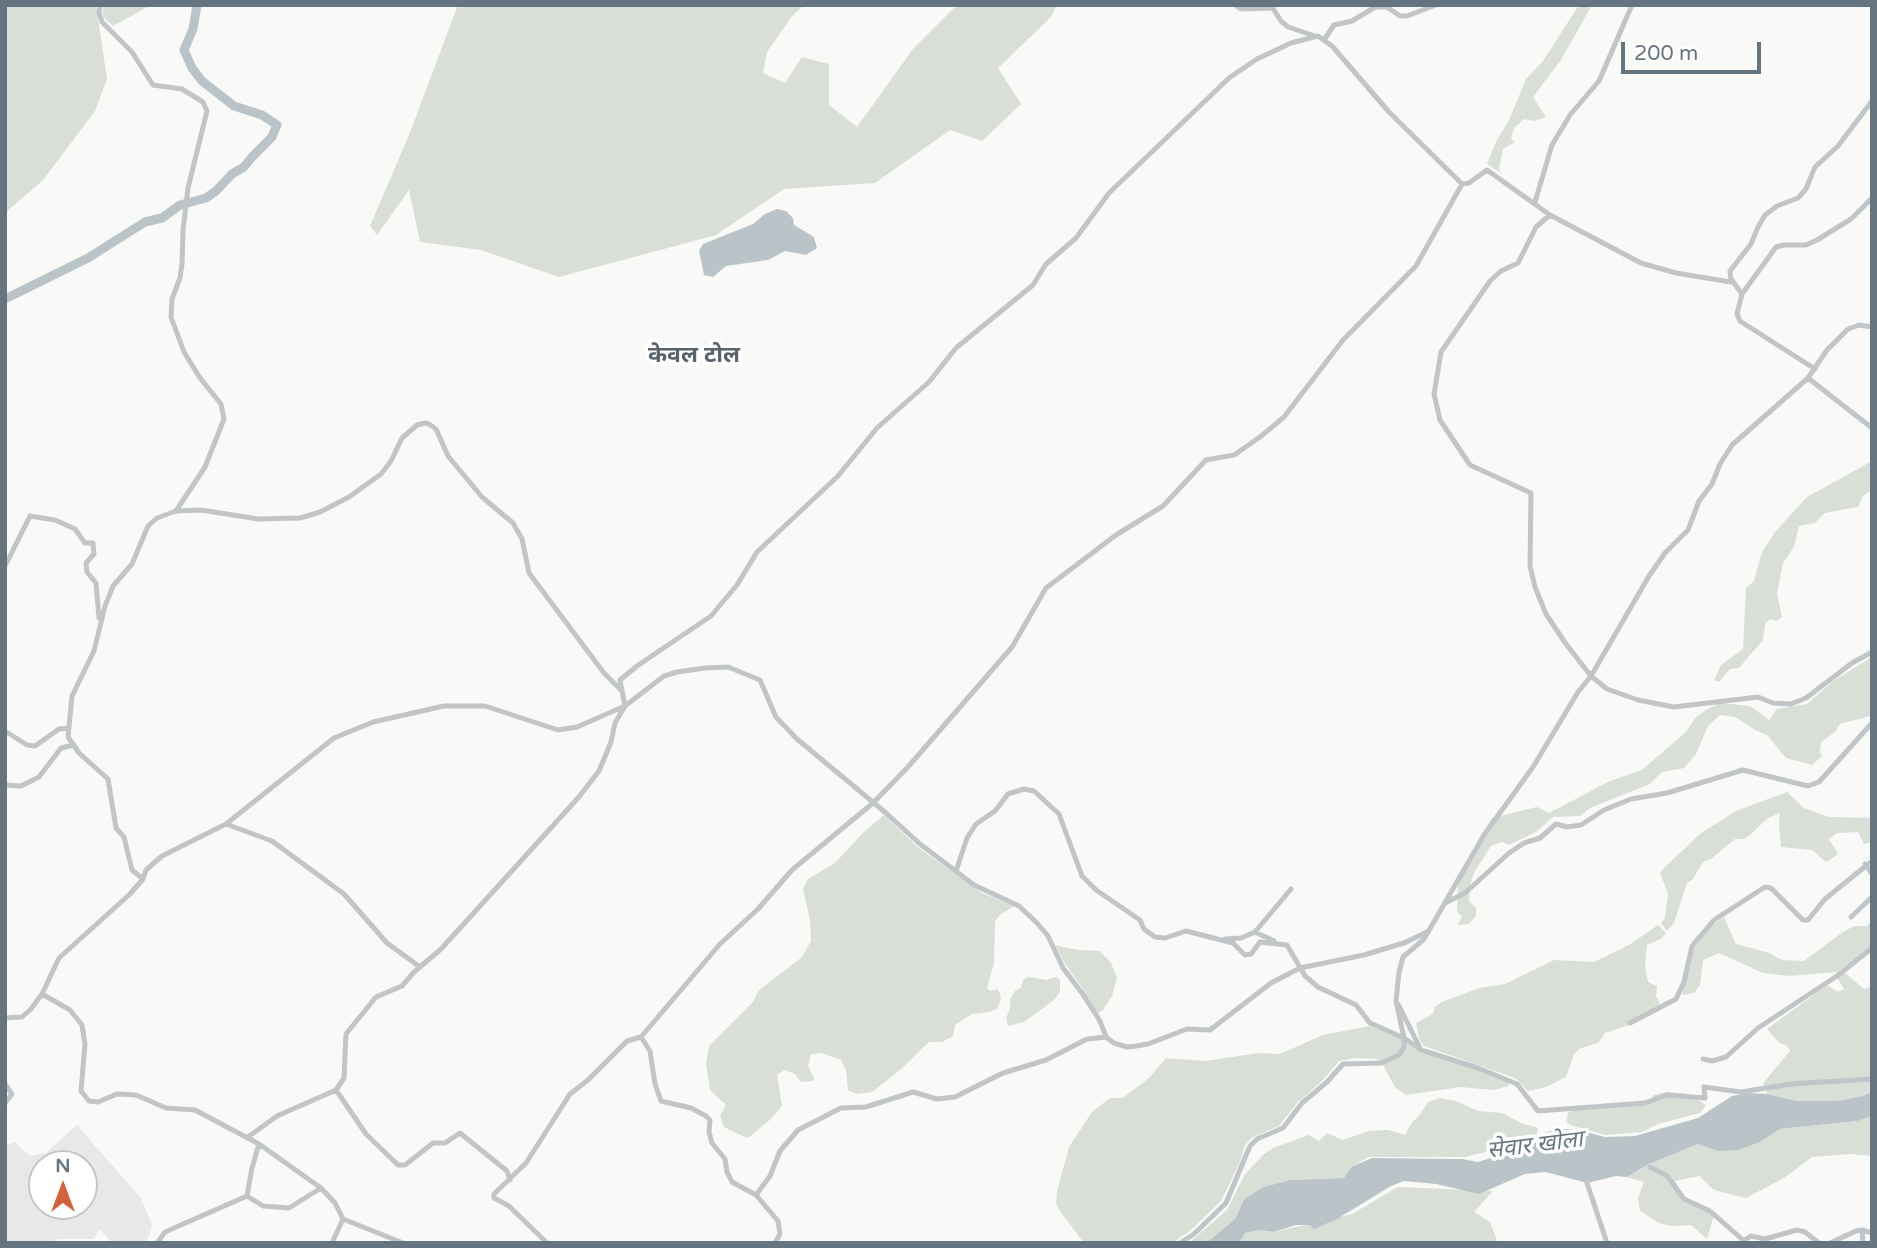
<!DOCTYPE html>
<meta charset="utf-8">
<style>
body{margin:0}
#map{position:relative;width:1877px;height:1248px;overflow:hidden;background:#f9f9f7;font-family:"Varela Round",sans-serif}
canvas{display:block}
.frame{position:absolute;inset:0;border:7px solid #66747f;pointer-events:none}
.north{position:absolute;left:28px;top:1150px;width:70px;height:70px;box-sizing:border-box;background:#fff;border:2px solid #c2c7cc;border-radius:50%;rotate:0deg;font-size:19px;font-weight:700;line-height:28px;text-align:center;color:#66747f}
.north::after{content:'';display:block;margin:auto;width:24px;height:32px;background:#d4613d;clip-path:polygon(50% 0,100% 100%,50% 72%,0 100%)}
.scale{position:absolute;left:1621px;top:42px;width:140px;height:32px;box-sizing:border-box;border:4px solid #66747f;border-top:0;padding-left:9px;font-size:21px;line-height:24px;white-space:nowrap;color:#66747f;-webkit-text-stroke:5px #fff;paint-order:stroke}
</style>
<div id="map">
<canvas width="1877" height="1248"></canvas>
<div class="frame"></div>
<div class="north">N</div>
<div class="scale">200 m</div>
</div>
<script>
const context = document.querySelector('canvas').getContext('2d');
context.lineJoin = 'round';
function fillPath(path, color) { context.fillStyle = color; context.fill(path, 'evenodd'); }
const toPath = rows => new Path2D(rows.map(r => 'M' + r).join(''));
function strokePath(path, color, width, dash) { context.strokeStyle = color; context.lineWidth = width; context.lineCap = dash ? 'butt' : 'round'; context.setLineDash(dash || []); context.stroke(path); }
function write(font, color, halo, rows, align = 'center') {
  context.font = font + ' "Varela Round","Noto Sans Devanagari",sans-serif'; context.lineWidth = 7; context.setLineDash([]); context.textBaseline = 'middle'; context.strokeStyle = halo; context.fillStyle = color; for (const [text, x, y, turn = 0] of rows) {
    context.save(); context.translate(x, y); context.rotate((+turn || 0) * Math.PI / 180); context.textAlign = isNaN(turn) ? turn : align; if (halo) context.strokeText(text, 0, 0); context.fillText(text, 0, 0); context.restore();
  }
}
fillPath(toPath([
 [77,1125,140,1197,152,1224,150,1234,145,1243,112,1243,100,1229,93,1239,59,1239,48,1243,5,1243,5,1146,14,1142,30,1156,46,1153],
 [42,1164,84,1164,84,1206,42,1206]
]), '#e7e8e7');
fillPath(toPath([
 [5,5,96,5,107,79,95,111,43,180,5,213],
 [103,5,151,5,113,26,103,17],
 [458,5,804,5,792,16,767,52,763,73,785,83,802,57,829,64,829,105,857,127,913,49,957,5,1057,5,1051,17,998,68,1021,104,982,141,950,130,875,183,784,189,716,235,559,277,481,250,420,242,409,190,377,235,370,226,409,135],
 [1579,5,1592,5,1561,60,1533,97,1546,117,1534,121,1524,119,1514,128,1511,139,1515,142,1503,149,1499,169,1501,173,1487,164,1496,142,1510,118,1526,79,1543,61],
 [1872,461,1872,490,1863,496,1858,507,1825,513,1815,523,1799,526,1794,547,1783,563,1777,594,1782,617,1777,621,1770,619,1765,624,1763,640,1739,668,1730,669,1719,682,1714,680,1721,665,1743,649,1746,588,1754,581,1762,552,1775,532,1807,497],
 [1872,657,1870,716,1840,724,1835,732,1821,742,1820,752,1822,756,1812,765,1786,758,1767,735,1755,730,1735,717,1720,715,1708,726,1696,754,1684,768,1662,772,1650,784,1590,808,1580,816,1553,817,1536,832,1509,845,1502,842,1491,846,1475,871,1470,884,1469,901,1476,908,1476,916,1469,924,1458,925,1462,916,1457,912,1458,882,1470,855,1492,818,1537,807,1549,813,1610,781,1642,770,1686,732,1696,717,1709,708,1721,703,1750,706,1769,720,1777,709,1807,704,1833,681],
 [1787,792,1804,808,1829,817,1872,818,1872,842,1864,844,1858,832,1837,833,1829,839,1838,854,1826,862,1812,850,1781,847,1779,824,1780,813,1768,818,1750,835,1744,839,1735,839,1711,859,1703,862,1693,879,1687,883,1674,923,1667,931,1661,923,1665,918,1668,894,1660,873,1662,870,1701,833,1736,811],
 [884,815,920,849,982,893,1014,906,1000,915,995,921,994,963,987,988,990,991,998,989,1001,997,998,1008,990,1012,972,1014,955,1025,953,1036,942,1042,929,1042,900,1070,872,1092,857,1094,848,1090,846,1070,841,1060,821,1053,811,1054,808,1066,814,1078,813,1081,801,1082,795,1074,784,1070,777,1075,782,1106,772,1118,748,1138,734,1132,724,1127,720,1116,726,1105,710,1090,706,1064,709,1046,753,1002,758,991,802,957,811,941,810,920,803,889,808,879,835,863,864,832],
 [1724,917,1736,944,1769,953,1782,960,1804,961,1843,932,1854,926,1867,926,1872,920,1872,946,1837,972,1790,976,1763,973,1719,953,1703,960,1700,985,1694,993,1682,995,1693,947,1708,928],
 [1658,925,1666,933,1661,939,1647,945,1645,967,1648,982,1657,986,1656,996,1660,1004,1628,1025,1605,1033,1598,1043,1579,1049,1574,1054,1566,1077,1546,1087,1528,1091,1515,1078,1424,1046,1419,1039,1416,1023,1433,1014,1435,1007,1442,1002,1479,988,1505,984,1554,960,1594,962,1629,945],
 [1055,945,1078,950,1100,951,1111,963,1117,978,1112,996,1103,1010,1096,1014,1083,989,1065,964],
 [1845,973,1864,989,1872,987,1872,1092,1863,1096,1837,1101,1797,1101,1767,1094,1763,1083,1790,1051,1786,1045,1779,1043,1767,1029,1827,985,1838,992,1844,989,1837,978],
 [1028,977,1046,980,1057,977,1060,980,1060,992,1054,1000,1024,1022,1008,1026,1006,1018,1010,1009,1010,1000,1015,991,1021,988,1023,980],
 [1370,1026,1399,1038,1421,1053,1478,1069,1508,1082,1509,1086,1494,1090,1460,1087,1406,1095,1395,1087,1383,1065,1377,1059,1356,1058,1339,1061,1323,1080,1298,1102,1279,1126,1253,1137,1245,1145,1240,1162,1221,1201,1190,1231,1172,1243,1084,1243,1059,1210,1056,1203,1057,1191,1069,1147,1092,1112,1110,1098,1123,1098,1149,1078,1166,1058,1205,1061,1259,1053,1280,1054,1323,1035],
 [1667,1092,1689,1094,1706,1105,1700,1113,1658,1124,1642,1132,1605,1135,1570,1125,1566,1121,1568,1113,1581,1106,1649,1101,1654,1095],
 [1440,1098,1456,1101,1478,1111,1502,1113,1521,1123,1538,1128,1536,1140,1465,1157,1369,1157,1351,1167,1344,1178,1290,1180,1263,1187,1244,1199,1235,1219,1206,1243,1189,1243,1227,1210,1245,1174,1264,1154,1273,1148,1309,1135,1319,1141,1327,1133,1343,1140,1369,1131,1388,1130,1405,1135,1411,1124,1421,1113,1428,1102],
 [1872,1116,1872,1156,1849,1154,1812,1157,1784,1178,1746,1198,1714,1190,1699,1176,1675,1181,1685,1197,1715,1212,1707,1239,1691,1225,1672,1226,1659,1223,1640,1211,1638,1198,1644,1182,1627,1177,1647,1165,1698,1144,1717,1151,1760,1142,1780,1129,1857,1121],
 [1398,1187,1493,1191,1474,1212,1490,1222,1498,1243,1239,1243,1245,1233,1259,1230,1274,1232,1352,1214]
]), '#d9ded7');
fillPath(toPath([
 [777,209,786,211,793,218,794,225,814,237,817,248,806,255,785,251,768,260,726,266,713,277,704,275,699,251,703,244,753,224,765,214],
 [1872,1092,1872,1116,1857,1121,1780,1129,1760,1142,1738,1150,1717,1151,1698,1144,1647,1165,1627,1177,1616,1176,1587,1183,1546,1172,1525,1174,1479,1194,1436,1184,1404,1181,1391,1186,1337,1219,1314,1229,1310,1225,1296,1225,1274,1232,1259,1230,1245,1233,1239,1243,1206,1243,1235,1219,1244,1199,1263,1187,1290,1180,1344,1178,1351,1167,1372,1158,1462,1159,1478,1162,1531,1145,1544,1133,1558,1129,1579,1130,1605,1137,1635,1136,1698,1118,1732,1096,1746,1093,1767,1094,1797,1101,1837,1101,1863,1096]
]), '#bac4c8');
strokePath(toPath([
 [5,299,88,258,145,222,162,218,180,205,206,198,216,191,232,174,244,167,252,157,272,137,277,125,262,115,234,106,202,81,192,68,184,50,193,29,197,5]
]), '#bac4c8', 9);
strokePath(toPath([
 [100,5,99,13,102,22,132,52,153,85,182,89,203,102,207,111,188,188,183,230,182,264,180,278,172,299,171,317,184,352,200,378,221,404,224,419,205,467,176,511],
 [1235,5,1241,9,1272,8],
 [1271,5,1281,21,1288,27,1315,36],
 [1324,40,1334,25,1352,21,1375,7,1387,7,1400,16,1407,16,1436,5],
 [1535,202,1552,145,1570,115,1599,81,1632,5],
 [1550,215,1536,227,1518,263,1501,271,1490,281,1441,352,1434,394,1440,420,1470,465,1531,493,1530,566,1535,587,1546,614,1566,644,1591,676,1607,689,1638,700,1674,707,1758,697,1773,703,1791,704,1806,698,1852,663,1872,652],
 [1731,281,1730,271,1751,244,1758,227,1765,215,1777,206,1798,198,1806,189,1815,167,1838,146,1872,101],
 [1742,294,1776,247,1784,245,1806,245,1817,240,1851,219,1872,198],
 [1808,378,1872,428],
 [5,566,30,516,55,520,75,529,85,543,93,543,94,554,86,563,87,572,96,583,99,618],
 [5,731,27,745,35,746,59,729,69,728],
 [5,785,21,786,39,777,61,748,74,745],
 [226,824,272,841,344,894,387,943,420,967],
 [1865,864,1872,874],
 [956,871,967,838,976,824,995,811,1008,794,1024,789,1034,791,1059,814,1082,876,1096,890,1140,920,1144,929,1155,937,1165,938,1186,931,1233,943,1245,955,1251,954,1260,942,1287,945,1305,976,1318,987,1356,1005,1370,1023,1404,1038,1421,1050,1478,1068,1517,1084,1538,1111,1645,1103,1667,1095,1705,1098,1704,1087,1741,1092,1791,1084,1872,1079],
 [143,879,132,870,124,837,116,828,108,779,79,753,68,737,72,696,94,651,105,606,113,586,132,564,148,526,157,518,176,511,201,510,258,519,300,518,320,512,349,497,381,474,391,461,402,438,417,425,425,423,429,424,436,429,448,456,482,497,513,523,522,539,529,573,604,673,622,691],
 [1445,903,1465,893,1509,853,1524,843,1540,838,1556,824,1567,827,1581,825,1604,810,1631,799,1667,793,1743,770,1808,786,1819,782,1872,723],
 [1851,917,1872,897],
 [1225,939,1241,938,1255,932],
 [1274,941,1255,932,1291,889],
 [42,994,70,1010,82,1025,85,1044,81,1091,89,1101,98,1102,117,1094,136,1095,166,1108,195,1110,259,1144,321,1188,335,1203,343,1219,403,1243],
 [1398,1004,1420,1048],
 [5,1018,22,1017,31,1009,42,994,59,958,130,894,143,879,146,870,162,856,226,824,334,738,373,722,444,706,485,706,558,730,577,727,625,706,664,676,677,672,705,668,728,667,760,680,776,717,797,739,886,813,920,844,974,885,1019,906,1037,923,1048,936,1063,968,1082,993,1100,1021,1106,1037,1114,1043,1127,1047,1136,1046,1148,1044,1187,1029,1210,1030,1271,983,1300,968,1364,955,1404,943,1427,932],
 [1630,1023,1676,999,1684,982,1692,946,1714,920,1765,887,1771,888,1803,920,1808,920,1825,899,1872,861],
 [1703,1059,1712,1061,1726,1057,1758,1028,1837,976,1872,948],
 [5,1084,12,1094,5,1103],
 [336,1090,366,1134,398,1165,405,1165,433,1143,445,1143,460,1133,507,1171,510,1180],
 [248,1137,277,1116,336,1090,344,1078,346,1034,376,997,402,986,414,972,441,949,578,798,599,771,611,742,615,723,625,706,620,680,637,666,711,616,737,585,757,552,838,476,877,428,929,382,956,348,1033,285,1046,264,1076,238,1109,193,1229,78,1257,59,1291,43,1318,36,1332,46,1389,112,1462,184,1469,183,1487,170,1550,215,1641,263,1676,273,1731,282,1731,279,1742,294,1737,314,1740,321,1815,369],
 [1650,1167,1667,1176,1684,1199,1710,1211,1744,1241],
 [1587,1183,1607,1243],
 [756,1195,732,1182,727,1172,725,1159,712,1143,709,1132,710,1120,706,1116,691,1108,661,1101,655,1084,650,1051,641,1037,720,944,758,909,792,870,873,803,908,767,1012,647,1046,588,1116,535,1163,506,1206,460,1234,455,1260,437,1284,417,1343,340,1416,266,1462,184],
 [247,1196,263,1206,289,1208,321,1188],
 [1862,1230,1863,1243],
 [157,1243,165,1232,247,1196,252,1168,259,1144],
 [332,1243,343,1219],
 [547,1243,509,1206,494,1198,494,1194,526,1163,570,1094,588,1080,627,1041,641,1037],
 [775,1243,780,1234,778,1221,756,1195,770,1176,780,1151,798,1130,841,1108,866,1107,913,1092,937,1099,955,1097,1003,1073,1046,1060,1087,1039,1106,1037],
 [1180,1243,1194,1234,1226,1203,1250,1146,1257,1139,1283,1128,1302,1103,1327,1082,1343,1064,1381,1063,1399,1055,1404,1047,1404,1038,1396,1001,1399,972,1403,957,1424,939,1484,835,1533,767,1578,692,1591,676,1649,576,1665,553,1688,530,1699,501,1712,484,1720,464,1732,445,1808,378,1827,350,1848,329,1859,325,1872,327],
 [1740,1243,1751,1236,1765,1239,1797,1230,1805,1232,1819,1243],
 [1830,1243,1856,1231,1862,1230,1872,1233]
]), '#c1c5c8', 5);
write('bold 23px', '#58636b', '#fff', [
 ["केवल टोल",694,356]
]);
write('italic 23px', '#677980', '#fff', [
 ["सेवार खोला",1535,1146,-7]
]);
</script>
